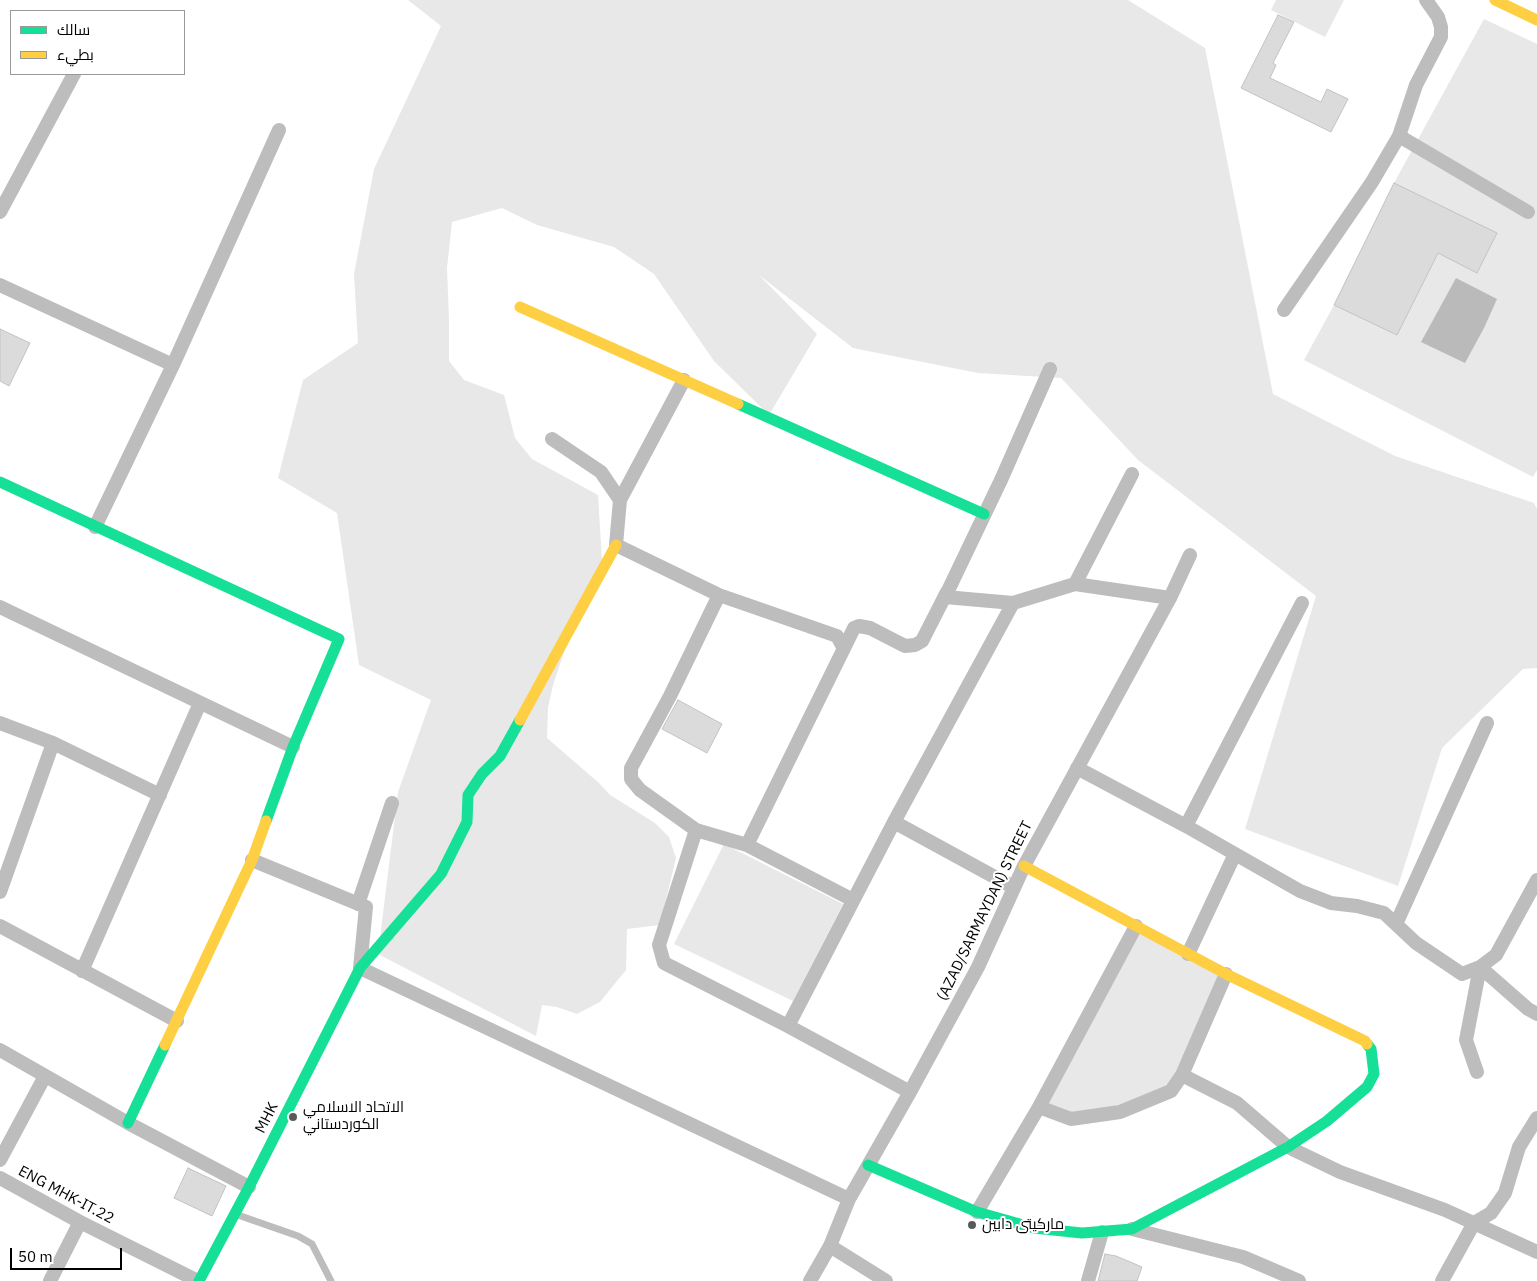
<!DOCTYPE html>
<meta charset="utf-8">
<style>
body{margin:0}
#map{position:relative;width:1537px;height:1281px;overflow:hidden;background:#fff;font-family:"IBM Plex Sans",Cairo,sans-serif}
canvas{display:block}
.legend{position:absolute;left:10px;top:10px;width:175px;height:65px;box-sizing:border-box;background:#fff;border:1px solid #999;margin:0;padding:6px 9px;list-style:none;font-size:15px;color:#000}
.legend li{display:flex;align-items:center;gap:10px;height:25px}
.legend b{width:25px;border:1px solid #999}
.scale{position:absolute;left:10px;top:1248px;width:112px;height:22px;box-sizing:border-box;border:2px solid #000;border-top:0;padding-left:6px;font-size:15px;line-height:18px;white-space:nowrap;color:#000;-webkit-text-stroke:4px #fff;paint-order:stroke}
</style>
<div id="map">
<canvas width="1537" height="1281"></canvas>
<ul class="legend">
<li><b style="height:6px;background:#16e098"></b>سالك</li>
<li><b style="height:6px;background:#ffcf43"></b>بطيء</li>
</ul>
<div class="scale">50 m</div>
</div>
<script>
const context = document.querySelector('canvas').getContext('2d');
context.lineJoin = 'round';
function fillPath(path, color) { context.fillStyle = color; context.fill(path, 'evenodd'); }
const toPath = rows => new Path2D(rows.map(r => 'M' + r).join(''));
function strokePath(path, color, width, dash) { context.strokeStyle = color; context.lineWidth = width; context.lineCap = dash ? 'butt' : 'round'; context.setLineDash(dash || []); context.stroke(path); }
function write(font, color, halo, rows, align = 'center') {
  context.font = font + ' "IBM Plex Sans",Cairo,sans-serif'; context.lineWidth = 4; context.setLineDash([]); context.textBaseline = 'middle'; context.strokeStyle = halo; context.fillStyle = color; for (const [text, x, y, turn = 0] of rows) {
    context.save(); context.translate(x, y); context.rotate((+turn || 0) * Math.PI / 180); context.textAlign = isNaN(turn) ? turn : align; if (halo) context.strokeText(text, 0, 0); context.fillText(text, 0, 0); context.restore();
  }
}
fillPath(toPath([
 [408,0,1128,0,1205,48,1273,394,1395,456,1534,503,1537,509,1537,668,1523,669,1442,748,1398,886,1245,829,1316,596,1138,460,1061,378,978,373,853,348,759,275,817,334,769,415,714,361,654,274,614,247,537,225,502,208,452,222,447,268,449,320,449,361,464,380,504,395,515,438,532,459,598,495,602,561,577,613,553,685,548,708,547,738,599,783,610,795,655,823,669,837,676,858,660,925,627,929,626,970,600,1002,577,1014,557,1007,542,1005,536,1036,378,954,398,792,431,700,359,665,337,513,278,478,303,380,358,343,354,274,374,169,441,26],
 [1276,0,1344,0,1325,37,1271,10],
 [1484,19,1537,44,1537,470,1533,477,1304,360,1334,305,1394,183],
 [724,844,843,904,793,1001,674,944],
 [1136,926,1226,974,1171,1091,1071,1119,1039,1107]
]), '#e8e8e8');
fillPath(toPath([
 [1456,278,1497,299,1484,328,1465,363,1421,342]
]), '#bababa');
const building = toPath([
 [1278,15,1294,22,1273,63,1276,65,1270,78,1321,102,1327,89,1348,99,1331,132,1241,88,1278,15],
 [1394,183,1497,233,1477,273,1438,253,1397,335,1334,305,1394,183],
 [0,329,30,343,9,386,0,381,0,329],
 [678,700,722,724,707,753,662,729,678,700],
 [188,1168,226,1186,212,1216,174,1198,188,1168],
 [1105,1254,1116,1256,1142,1267,1137,1281,1098,1281,1105,1254]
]);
fillPath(building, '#dbdbdb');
strokePath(building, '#c3c3c3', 1);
strokePath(toPath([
 [235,1214,298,1236,312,1244,331,1281]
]), '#bdbdbd', 7);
strokePath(toPath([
 [1399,136,1528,212],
 [0,212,74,74],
 [0,285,173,365],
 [1284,310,1372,182,1399,136,1416,85,1441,37,1441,27,1438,17,1426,0],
 [1050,369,1001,480,945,597,1013,603,1075,584],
 [552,439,601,472,620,500,616,545,719,595,837,636,843,647],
 [1132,474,1075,584,1170,598],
 [620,500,684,380],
 [95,527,173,365,279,130],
 [719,595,670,696,631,768,631,779,640,790,696,830,747,845,853,900],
 [0,607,293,747],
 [0,723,53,743,160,795],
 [1077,768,1186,826,1300,891,1331,903,1357,906,1384,913,1416,943,1462,974,1480,967,1496,955,1537,880],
 [894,822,1013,887],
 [1186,826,1302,603],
 [696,830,659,945,664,963,788,1026,910,1092],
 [747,845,854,628,859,626,870,628,905,646,915,645,922,641,947,592],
 [252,860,366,907,360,968,849,1199],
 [0,892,53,743],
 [358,904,392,803],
 [1396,924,1487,723],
 [0,926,177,1021],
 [1188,954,1235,854],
 [1480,967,1528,1009,1537,1014],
 [82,971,200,703],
 [788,1026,894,822,1013,603],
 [0,1050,128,1123,249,1187],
 [1477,1072,1466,1040,1480,967],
 [1182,1075,1237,1103,1288,1147,1340,1172,1445,1210,1537,1252],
 [1039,1107,1071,1119,1120,1112,1171,1091,1182,1075,1226,974],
 [0,1160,45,1076],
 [0,1178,80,1222,198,1281],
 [977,1212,1039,1107,1136,926],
 [1132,1229,1243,1257,1299,1281],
 [830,1246,886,1281],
 [50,1281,80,1222],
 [810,1281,830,1246,849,1199,910,1092,978,967,1024,866,1170,598,1190,555],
 [1088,1281,1102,1232],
 [1442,1281,1474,1223,1491,1213,1505,1193,1519,1147,1537,1118]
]), '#bdbdbd', 14);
strokePath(toPath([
 [738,404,984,514],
 [0,482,339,639,293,747,266,821],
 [128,1123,165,1045],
 [868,1165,977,1212,1034,1228,1082,1233,1132,1229,1288,1147,1327,1121,1367,1087,1374,1074,1371,1049,1367,1044],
 [199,1281,249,1187,360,968,441,874,467,822,468,795,482,774,500,756,520,720]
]), '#16e098', 11);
strokePath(toPath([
 [1495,0,1537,20],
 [520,307,738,404],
 [520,720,616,545],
 [1024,866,1226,974,1365,1041,1367,1044],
 [165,1045,252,860,266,821]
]), '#ffcf43', 11);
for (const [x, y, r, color] of [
 [293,1117,5,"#595959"],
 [972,1225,5,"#595959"]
]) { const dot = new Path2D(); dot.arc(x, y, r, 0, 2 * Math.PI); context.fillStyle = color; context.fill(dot); strokePath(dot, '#fff', 2); }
write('15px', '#000', '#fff', [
 ["(AZAD/SARMAYDAN) STREET",985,911,-64],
 ["MHK",267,1118,-63],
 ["ENG MHK-IT.22",66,1195,28]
]);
write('15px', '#000', '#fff', [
 ["الاتحاد الاسلامي",303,1108],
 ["الكوردستاني",303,1125],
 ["ماركيتى دابين",982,1225]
], 'left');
</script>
